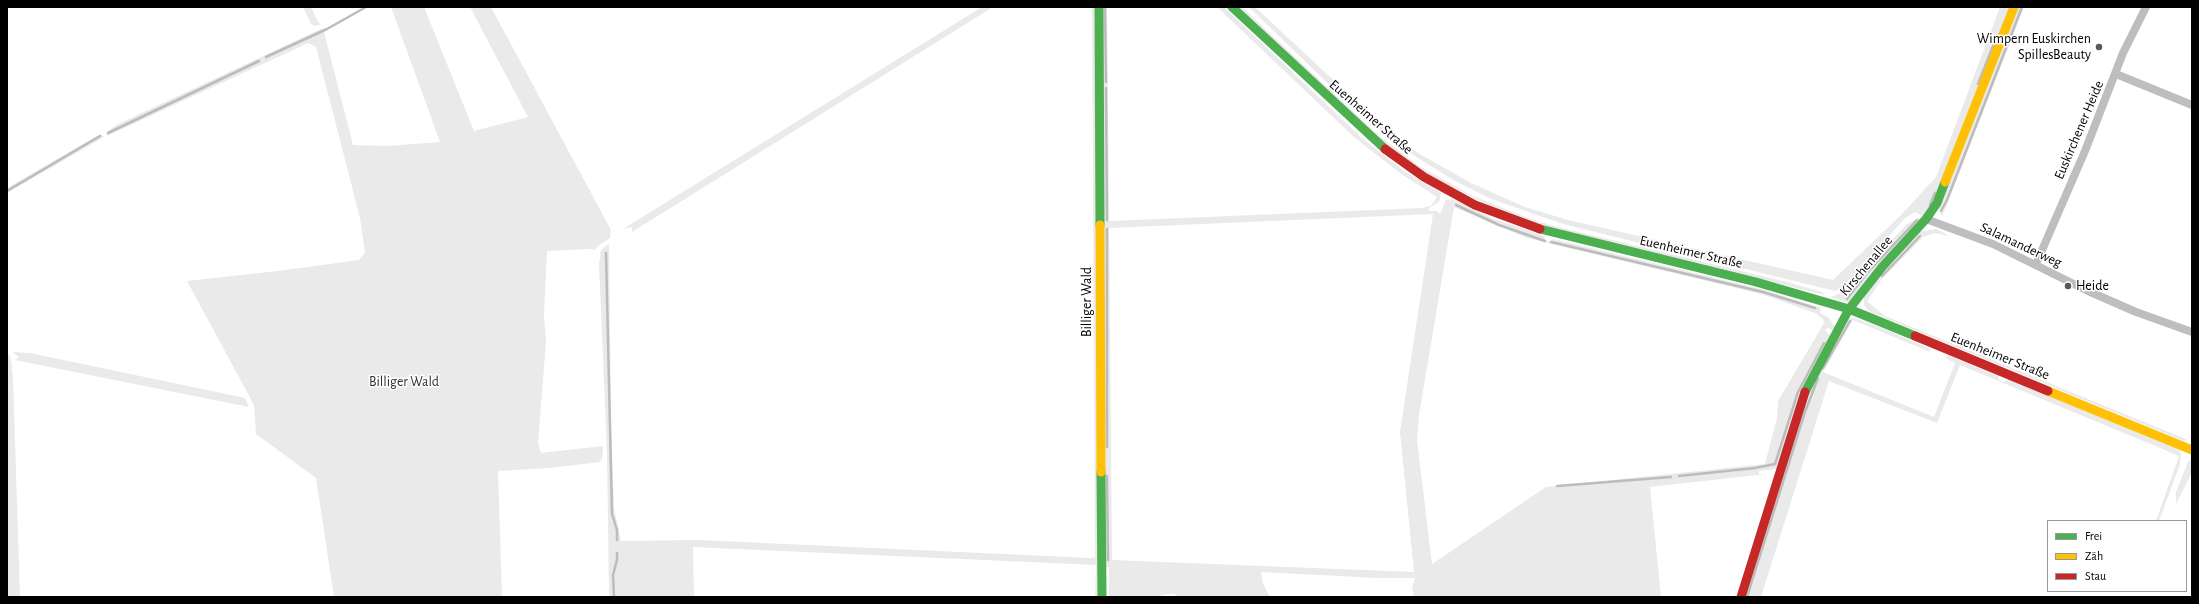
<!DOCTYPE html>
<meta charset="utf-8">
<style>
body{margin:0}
#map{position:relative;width:2199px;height:604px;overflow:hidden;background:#fff;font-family:"Alegreya Sans",sans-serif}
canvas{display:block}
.frame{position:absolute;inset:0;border:8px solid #000;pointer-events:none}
.legend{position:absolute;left:2047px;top:520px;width:140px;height:72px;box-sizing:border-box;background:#fff;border:1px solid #999;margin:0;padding:5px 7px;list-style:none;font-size:12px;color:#000}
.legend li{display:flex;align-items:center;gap:8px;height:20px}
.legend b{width:20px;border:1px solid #999}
</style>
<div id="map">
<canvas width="2199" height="604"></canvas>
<div class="frame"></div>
<ul class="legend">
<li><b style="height:5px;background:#4caf50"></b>Frei</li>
<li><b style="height:5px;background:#ffc107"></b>Zäh</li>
<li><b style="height:5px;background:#c62828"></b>Stau</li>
</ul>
</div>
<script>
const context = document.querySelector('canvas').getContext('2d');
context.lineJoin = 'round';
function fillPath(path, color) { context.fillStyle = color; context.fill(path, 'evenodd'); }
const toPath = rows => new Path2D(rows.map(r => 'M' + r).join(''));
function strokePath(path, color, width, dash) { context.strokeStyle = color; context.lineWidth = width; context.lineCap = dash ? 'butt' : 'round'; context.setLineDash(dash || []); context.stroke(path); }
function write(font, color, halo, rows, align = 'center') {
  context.font = font + ' "Alegreya Sans",sans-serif'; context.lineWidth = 3; context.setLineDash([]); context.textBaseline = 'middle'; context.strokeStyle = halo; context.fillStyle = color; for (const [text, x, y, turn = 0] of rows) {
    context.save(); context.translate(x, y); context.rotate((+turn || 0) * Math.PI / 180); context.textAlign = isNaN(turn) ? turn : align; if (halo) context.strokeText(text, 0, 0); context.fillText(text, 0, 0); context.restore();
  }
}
fillPath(toPath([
 [303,7,311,7,318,22,322,24,315,26,311,24],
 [391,7,424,7,474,131,528,117,470,7,491,7,611,230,610,238,598,246,595,250,591,249,547,251,544,315,546,342,538,443,541,453,603,446,602,459,600,462,549,468,498,471,502,597,334,597,316,478,256,434,254,405,187,281,278,271,359,260,365,252,360,218,316,47,308,43,107,136,106,133,116,125,323,28,353,145,387,146,440,142],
 [982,7,993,7,632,232,632,227,623,229],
 [1092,7,1096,7,1100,597,1095,597,1096,565,693,547,694,597,609,597,607,453,599,264,601,250,609,244,611,418,614,508,621,541,698,540,1091,558,1095,557],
 [1102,7,1107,7,1109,221,1422,208,1431,206,1437,197,1400,173,1355,138,1217,7,1224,7,1362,138,1404,171,1441,193,1439,202,1429,208,1429,211,1437,211,1440,214,1446,200,1452,199,1494,219,1544,236,1546,242,1549,242,1553,239,1765,290,1821,308,1820,313,1829,318,1835,327,1832,330,1827,328,1825,331,1830,335,1776,469,1759,471,1759,474,1767,474,1650,487,1661,597,1414,597,1412,587,1415,578,1378,578,1261,572,1263,584,1270,597,1177,597,1174,594,1161,595,1160,597,1109,597,1109,567,1105,567],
 [1454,207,1527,238,1761,294,1815,313,1823,319,1824,323,1817,335,1778,401,1777,418,1765,464,1546,487,1432,564,1417,440,1419,415],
 [1433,214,1400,432,1414,572,1112,560,1109,228],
 [1239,7,1242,7,1378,135,1419,166,1471,195,1528,218,1554,226,1787,282,1822,292,1825,295,1550,228,1484,203,1433,177,1388,146,1362,124],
 [1249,7,1255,7,1386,129,1418,153,1471,183,1525,207,1568,220,1833,280,1902,214,1936,177,2000,7,2010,7,1943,182,1924,217,1915,212,1905,218,1844,286,1835,291,1563,224,1491,199,1455,181,1400,147,1321,77],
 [2017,7,2024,7,1942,217,1939,208],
 [100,134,104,137,7,193,7,188],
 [1918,218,1920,219,1848,303,1831,297,1843,292,1907,224],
 [1937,229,1949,236,1934,233,1923,237,1882,279,1867,301,1885,316,2188,440,2184,441,1868,311,1864,305,1864,296,1921,231],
 [1850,318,1854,318,1879,327,1929,348,1930,352,1853,320,1823,372,1934,417,1955,363,1945,358,1948,355,1998,376,1998,379,2004,382,2008,379,2177,449,2181,453,2180,464,2159,521,2156,521,2179,456,2153,445,1960,365,1937,423,1829,381,1761,597,1744,597,1809,390],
 [7,351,11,359,13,378,20,597,7,597],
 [12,352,30,353,245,398,249,407,15,360,19,357],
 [2192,458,2192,472,2176,504,2176,492,2188,462]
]), '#eaeaea');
strokePath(toPath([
 [1105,7,1106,82],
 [266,57,327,29,366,7],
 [1978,84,1993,46],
 [1106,88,1107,220],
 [108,133,259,61],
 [7,191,100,136],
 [1456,205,1499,225,1545,241],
 [1930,205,1935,193],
 [1941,211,1947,200,2022,7],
 [1107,229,1107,447],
 [1551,242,1763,292,1815,308],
 [606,253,612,514,617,530,617,540],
 [1882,276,1920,236],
 [1847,299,1867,273,1917,220],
 [1823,368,1850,321],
 [1107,476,1108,560],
 [1679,476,1755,468,1775,464,1798,392,1824,343],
 [1557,486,1671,477],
 [614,597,613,575,617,560,617,553],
 [1747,597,1805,412,1818,378]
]), '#bcbcbc', 2.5);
strokePath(toPath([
 [2116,74,2192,105],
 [1926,219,1993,244,2088,291,2136,312,2192,332],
 [2036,264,2085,151,2123,53,2146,7]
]), '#bebebe', 8);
strokePath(toPath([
 [1099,7,1100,225],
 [1232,7,1385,149],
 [1540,229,1756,282,1849,309,1915,336],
 [1805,392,1849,309,1883,266,1926,219,1937,203,1945,182],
 [1101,472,1102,597]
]), '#4caf50', 9);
strokePath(toPath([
 [1945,182,2014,7],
 [1100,225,1101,472],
 [2048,391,2192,450]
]), '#ffc107', 9);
strokePath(toPath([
 [1385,149,1424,177,1475,205,1540,229],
 [1915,336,2048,391],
 [1741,597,1805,392]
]), '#c62828', 9);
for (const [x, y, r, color] of [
 [2099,47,4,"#595959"],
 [2068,286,4,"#595959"]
]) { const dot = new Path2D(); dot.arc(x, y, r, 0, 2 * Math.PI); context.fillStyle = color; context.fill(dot); strokePath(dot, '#fff', 1.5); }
write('14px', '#000', '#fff', [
 ["Wimpern Euskirchen",2091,39],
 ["SpillesBeauty",2091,55],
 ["Heide",2076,286,"left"]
], 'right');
write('14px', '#000', '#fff', [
 ["Euenheimer Straße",1371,117,41],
 ["Euskirchener Heide",2079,130,-67],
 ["Salamanderweg",2021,245,25],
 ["Euenheimer Straße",1691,252,13],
 ["Kirschenallee",1866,266,-50],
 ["Billiger Wald",1087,302,-90],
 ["Euenheimer Straße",2000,356,22]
]);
write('14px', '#303030', '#fff', [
 ["Billiger Wald",404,382]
]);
</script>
